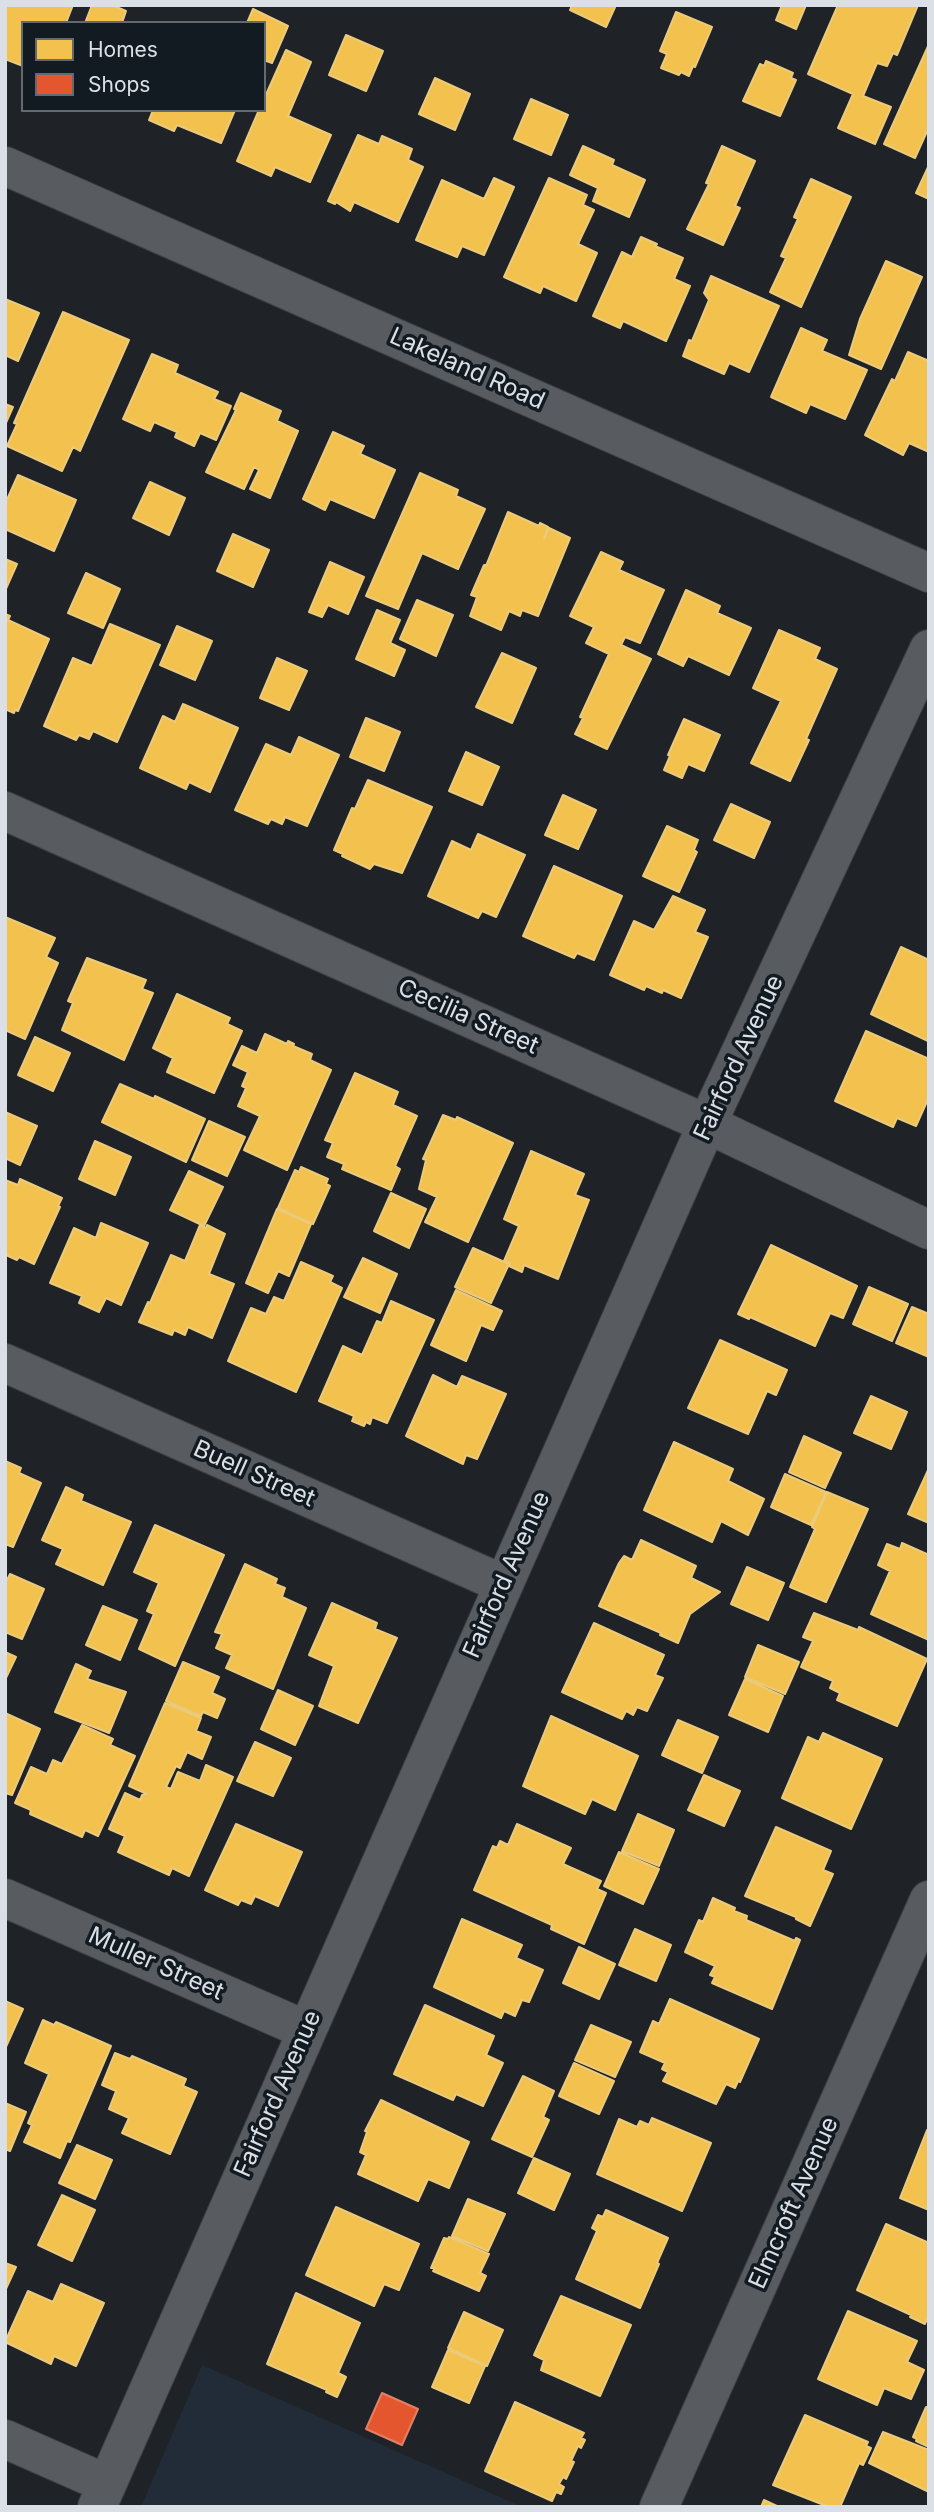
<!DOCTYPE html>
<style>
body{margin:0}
#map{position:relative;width:934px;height:2512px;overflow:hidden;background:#1f2328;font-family:Inter,sans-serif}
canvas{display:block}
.frame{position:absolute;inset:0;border:7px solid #dbe0e6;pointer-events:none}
.legend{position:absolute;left:21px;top:21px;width:245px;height:91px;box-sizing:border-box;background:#121a22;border:2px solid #626970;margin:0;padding:9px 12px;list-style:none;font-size:21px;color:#dbe0e6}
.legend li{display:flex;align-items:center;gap:14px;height:35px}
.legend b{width:35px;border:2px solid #626970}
</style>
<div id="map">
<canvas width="934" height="2512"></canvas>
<div class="frame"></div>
<ul class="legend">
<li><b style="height:19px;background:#f2c14e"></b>Homes</li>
<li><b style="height:19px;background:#e4572e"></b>Shops</li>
</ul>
</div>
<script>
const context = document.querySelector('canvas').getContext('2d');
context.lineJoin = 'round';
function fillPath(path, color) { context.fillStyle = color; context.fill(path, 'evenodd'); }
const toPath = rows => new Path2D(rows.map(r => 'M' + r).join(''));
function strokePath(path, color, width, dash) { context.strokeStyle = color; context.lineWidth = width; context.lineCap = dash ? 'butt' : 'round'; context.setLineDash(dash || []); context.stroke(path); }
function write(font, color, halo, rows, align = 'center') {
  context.font = font + ' Inter,sans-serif'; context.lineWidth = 7; context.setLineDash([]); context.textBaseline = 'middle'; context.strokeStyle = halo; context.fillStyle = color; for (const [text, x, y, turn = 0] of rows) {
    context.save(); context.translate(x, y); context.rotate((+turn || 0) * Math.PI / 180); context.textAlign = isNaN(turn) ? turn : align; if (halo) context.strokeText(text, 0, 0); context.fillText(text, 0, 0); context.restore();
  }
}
fillPath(toPath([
 [202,2365,522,2507,141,2507]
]), '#212c38');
const homes = toPath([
 [5,5,73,5,66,23,23,23,23,66,5,59,5,5],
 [92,5,112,5,126,11,122,23,85,23,92,5],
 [572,5,616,5,606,27,570,10,572,5],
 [782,5,806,5,796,29,776,20,782,5],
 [838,5,918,5,897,55,893,53,887,66,877,63,863,96,891,107,875,144,838,128,853,94,808,74,838,5],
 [253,9,288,26,272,63,264,60,264,23,247,23,253,9],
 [676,12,712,27,695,67,693,66,689,76,681,72,679,75,661,68,667,54,660,51,676,12],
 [346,35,383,51,366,91,329,75,346,35],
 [929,44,929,127,915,158,884,144,929,44],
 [286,50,311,62,288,116,331,135,310,182,275,167,271,176,237,161,259,110,264,110,264,99,286,50],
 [766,61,793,73,791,78,796,80,780,116,743,101,760,64,764,66,766,61],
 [435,78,470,94,455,130,419,114,435,78],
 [531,99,568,115,551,155,514,139,531,99],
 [153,110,235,110,221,143,177,125,174,131,149,120,153,110],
 [358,135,379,144,382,136,412,149,408,160,423,167,398,222,354,202,350,211,336,202,335,204,328,201,358,135],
 [583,146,614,160,612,165,645,180,629,217,593,201,598,188,570,175,583,146],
 [722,146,755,161,735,206,740,208,723,245,687,229,709,184,706,183,722,146],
 [929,165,929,199,916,193,929,165],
 [494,178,514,187,484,255,462,246,457,257,416,240,442,180,484,199,494,178],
 [549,178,587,195,583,205,594,210,578,244,597,253,576,301,543,286,540,293,504,277,549,178],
 [811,179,851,197,801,307,770,292,786,258,781,256,798,219,794,217,811,179],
 [641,237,657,244,655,246,683,258,674,279,690,286,666,341,623,321,620,328,593,316,622,252,632,257,641,237],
 [886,261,922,277,881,369,849,355,860,319,886,261],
 [711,276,779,306,749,372,729,363,724,374,683,356,689,340,692,341,709,300,704,293,711,276],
 [5,299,39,313,18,361,5,355,5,299],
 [63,312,129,340,80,451,73,447,62,471,7,446,17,424,14,423,63,312],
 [801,328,827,340,822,351,867,370,845,419,810,404,806,413,771,397,801,328],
 [908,352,929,361,929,452,909,443,903,455,865,435,892,379,895,381,908,352],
 [152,354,178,365,175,373,218,392,214,399,231,406,216,440,200,433,194,446,175,437,177,432,154,422,150,431,123,419,152,354],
 [241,393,281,411,277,421,298,431,270,498,250,489,259,470,254,467,244,489,206,472,236,410,234,409,241,393],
 [5,404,13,407,5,425,5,404],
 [333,432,364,446,360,454,395,470,374,518,330,499,325,510,303,499,333,432],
 [420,473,458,490,456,496,485,509,458,569,422,553,398,609,366,596,420,473],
 [18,475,76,500,54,551,5,529,5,504,18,475],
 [150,482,185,498,169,535,133,518,150,482],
 [508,512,539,526,540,523,548,527,544,539,549,528,570,538,538,616,522,610,520,616,509,611,501,630,470,616,477,597,471,595,484,565,486,566,508,512],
 [233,534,269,550,253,587,217,571,233,534],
 [601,552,623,562,619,570,664,590,640,643,625,637,621,645,651,659,607,749,575,734,583,718,580,717,609,654,586,643,594,627,570,616,601,552],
 [5,559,17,564,5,591,5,559],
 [330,562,364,577,348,614,328,605,322,617,309,612,330,562],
 [86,573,120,589,103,628,68,613,86,573],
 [686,590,720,606,717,613,751,628,729,675,688,656,683,666,658,654,686,590],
 [417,600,453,615,436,656,400,639,417,600],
 [377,610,400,620,390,643,405,650,394,676,356,659,377,610],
 [5,614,10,616,8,620,49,639,18,711,15,710,14,713,5,709,5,614],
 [110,624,160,645,117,742,93,731,89,739,79,735,76,740,44,726,73,658,92,666,110,624],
 [177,626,212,641,195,680,160,665,177,626],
 [779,630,820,648,815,659,837,669,806,739,809,740,790,781,751,763,781,701,753,688,779,630],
 [502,653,536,668,512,723,476,707,502,653],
 [277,658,307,671,289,710,260,698,277,658],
 [183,704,238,728,210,792,189,782,186,789,140,768,163,716,175,722,183,704],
 [366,718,400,732,384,771,350,757,366,718],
 [684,719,720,735,704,771,688,764,682,778,664,770,670,756,668,755,684,719],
 [299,737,339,755,307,826,285,817,282,824,271,819,268,824,235,810,266,744,291,755,299,737],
 [466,752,499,767,482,805,449,791,466,752],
 [368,780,432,807,402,873,374,864,370,869,342,856,343,854,334,850,352,808,355,809,368,780],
 [563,795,596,810,578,849,545,835,563,795],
 [731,804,770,822,754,858,714,840,731,804],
 [667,826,698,840,694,850,697,852,679,892,643,876,667,826],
 [478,834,525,855,496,917,482,911,478,918,428,896,452,841,471,850,478,834],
 [554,866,622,896,594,960,577,953,574,958,523,936,554,866],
 [673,896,705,910,695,932,708,937,681,998,663,990,662,993,646,986,644,990,610,975,634,921,654,930,673,896],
 [5,917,55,938,46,957,58,963,25,1039,5,1030,5,917],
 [901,947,929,960,929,1043,928,1041,871,1014,901,947],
 [87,958,146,980,142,989,153,993,124,1060,62,1030,73,1003,68,1001,87,958],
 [177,994,230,1018,227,1024,242,1031,214,1093,167,1072,173,1058,153,1048,177,994],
 [866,1031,929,1059,929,1097,916,1126,897,1118,893,1127,835,1101,866,1031],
 [265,1034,287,1044,288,1041,294,1044,293,1046,312,1054,310,1060,331,1070,287,1170,244,1150,260,1116,238,1106,246,1088,242,1086,248,1072,233,1065,242,1046,257,1053,265,1034],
 [35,1037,70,1053,53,1091,18,1075,35,1037],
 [355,1073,398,1092,393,1105,417,1116,395,1166,400,1169,391,1190,342,1169,344,1164,327,1157,333,1143,325,1140,355,1073],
 [120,1084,154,1099,155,1096,205,1119,186,1162,102,1122,120,1084],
 [5,1112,37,1126,20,1165,5,1158,5,1112],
 [443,1115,456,1120,457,1117,513,1143,468,1242,425,1222,437,1197,419,1189,426,1160,423,1159,443,1115],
 [209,1121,245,1137,227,1176,192,1160,209,1121],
 [95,1141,131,1157,115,1195,79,1179,95,1141],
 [531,1151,584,1174,575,1195,589,1200,558,1279,524,1265,522,1272,509,1266,510,1263,504,1261,519,1226,504,1219,531,1151],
 [301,1167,328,1179,326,1184,330,1186,313,1224,278,1208,295,1170,299,1172,301,1167],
 [189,1171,223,1187,204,1226,170,1210,189,1171],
 [20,1179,62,1198,58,1206,60,1207,34,1264,19,1257,17,1260,6,1255,5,1256,5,1180,18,1185,20,1179],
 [391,1193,426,1209,409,1248,374,1231,391,1193],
 [277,1209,311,1224,289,1276,278,1271,268,1293,246,1283,277,1209],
 [101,1223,148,1243,121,1305,106,1298,99,1312,79,1303,82,1296,50,1283,74,1228,96,1238,101,1223],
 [200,1225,206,1228,207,1225,225,1234,209,1274,234,1284,212,1338,188,1327,185,1335,174,1330,172,1335,139,1322,148,1302,150,1303,171,1255,185,1261,200,1225],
 [771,1245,857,1286,843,1318,830,1313,815,1346,750,1317,749,1319,738,1314,771,1245],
 [473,1248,509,1264,491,1303,455,1287,473,1248],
 [363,1258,397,1274,380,1313,344,1297,363,1258],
 [301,1262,333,1276,330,1282,342,1288,296,1392,228,1361,251,1308,266,1314,274,1297,284,1301,301,1262],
 [869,1287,908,1304,892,1341,853,1324,869,1287],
 [456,1290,502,1311,493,1330,481,1325,466,1361,431,1345,456,1290],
 [391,1301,434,1320,387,1423,372,1417,370,1424,366,1422,364,1426,352,1421,354,1416,319,1401,343,1346,362,1355,377,1321,382,1323,391,1301],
 [912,1307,929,1314,929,1357,896,1343,912,1307],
 [720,1340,787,1370,776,1395,767,1391,748,1434,688,1408,720,1340],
 [433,1375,457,1387,462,1376,506,1394,477,1459,466,1455,463,1464,406,1436,433,1375],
 [871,1396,907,1412,891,1449,854,1433,871,1396],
 [804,1436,841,1453,825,1488,789,1472,804,1436],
 [674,1442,733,1469,728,1481,764,1499,748,1535,721,1521,712,1542,644,1510,674,1442],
 [5,1461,21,1468,19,1473,41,1483,13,1547,5,1544,5,1461],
 [929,1468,929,1523,908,1514,929,1468],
 [785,1474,826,1492,811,1525,771,1507,785,1474],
 [66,1487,83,1495,81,1501,131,1522,103,1585,56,1564,63,1549,42,1540,66,1487],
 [827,1492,868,1509,826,1602,790,1587,815,1529,812,1527,827,1492],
 [155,1525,224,1555,175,1666,139,1649,154,1614,147,1611,159,1583,134,1572,155,1525],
 [641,1540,696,1566,691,1578,720,1592,690,1614,678,1643,660,1635,661,1633,599,1606,619,1563,624,1556,632,1560,641,1540],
 [902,1543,929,1555,929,1640,871,1614,890,1571,878,1565,887,1544,900,1549,902,1543],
 [245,1564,277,1579,275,1584,285,1588,282,1597,306,1608,273,1689,226,1668,232,1655,216,1648,222,1634,215,1632,245,1564],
 [747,1567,784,1583,768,1620,731,1604,747,1567],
 [10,1574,44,1589,22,1639,5,1632,5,1584,10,1574],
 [332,1603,377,1623,375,1629,397,1638,358,1723,319,1706,334,1666,309,1655,332,1603],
 [103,1606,137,1620,120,1660,86,1645,103,1606],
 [814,1613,858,1630,859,1627,927,1659,897,1726,837,1700,840,1693,830,1688,833,1681,801,1667,813,1641,803,1637,814,1613],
 [594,1623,664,1655,655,1675,663,1678,647,1711,637,1707,633,1715,626,1711,622,1719,562,1692,594,1623],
 [758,1645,799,1662,785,1694,745,1677,758,1645],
 [5,1652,16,1657,5,1680,5,1652],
 [183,1662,219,1677,212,1693,225,1699,217,1718,203,1712,201,1716,166,1701,183,1662],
 [76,1664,91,1671,87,1679,126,1692,109,1733,55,1712,76,1664],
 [745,1679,783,1696,768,1732,729,1715,745,1679],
 [278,1690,313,1706,295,1745,261,1729,278,1690],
 [165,1703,201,1718,196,1731,211,1737,202,1759,187,1752,180,1768,176,1766,166,1787,171,1789,178,1772,200,1781,206,1765,233,1777,189,1876,172,1868,169,1875,118,1852,125,1836,109,1829,125,1793,140,1800,142,1795,147,1794,129,1786,165,1703],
 [5,1713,40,1729,12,1795,5,1793,5,1713],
 [551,1716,638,1756,615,1810,592,1799,585,1814,523,1786,551,1716],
 [678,1720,718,1737,702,1773,662,1755,678,1720],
 [82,1725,113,1739,110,1745,135,1756,98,1836,85,1830,82,1837,30,1814,31,1810,15,1803,31,1767,47,1774,53,1760,62,1764,82,1725],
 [823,1733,882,1759,851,1829,782,1798,808,1737,819,1742,823,1733],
 [255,1742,291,1758,273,1796,237,1781,255,1742],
 [704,1775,740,1791,724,1826,688,1810,704,1775],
 [638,1814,674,1830,659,1866,622,1851,638,1814],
 [236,1824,302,1852,278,1906,255,1896,251,1904,241,1900,238,1905,205,1890,236,1824],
 [517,1824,571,1848,563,1864,601,1881,597,1889,606,1893,584,1944,551,1929,552,1925,474,1890,493,1846,497,1848,500,1841,508,1845,517,1824],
 [776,1827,831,1851,823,1870,833,1874,810,1926,796,1919,796,1917,745,1896,776,1827],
 [619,1852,659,1869,643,1904,604,1886,619,1852],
 [713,1898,735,1908,734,1911,747,1916,746,1920,795,1941,796,1938,800,1940,772,2009,712,1983,715,1977,710,1975,715,1966,685,1952,699,1920,703,1922,713,1898],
 [462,1919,522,1945,516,1958,543,1970,529,2002,522,2000,515,2016,504,2011,501,2018,434,1987,462,1919],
 [635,1929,671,1945,656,1981,619,1965,635,1929],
 [579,1947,615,1964,599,1999,563,1983,579,1947],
 [670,1999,759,2039,740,2082,738,2081,735,2088,726,2084,716,2104,663,2081,668,2072,662,2069,665,2063,640,2052,653,2021,659,2024,670,1999],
 [5,2001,23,2009,5,2049,5,2001],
 [425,2005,494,2036,486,2055,503,2063,483,2106,456,2094,453,2100,394,2074,425,2005],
 [43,2020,54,2025,56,2022,111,2046,70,2142,67,2141,60,2158,24,2142,32,2125,28,2123,49,2074,25,2063,43,2020],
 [591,2025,631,2042,615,2077,575,2060,591,2025],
 [115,2053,130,2059,132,2056,186,2079,183,2086,197,2092,170,2154,122,2133,129,2118,109,2109,116,2091,102,2085,115,2053],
 [574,2063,614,2081,599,2114,559,2096,574,2063],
 [523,2076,554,2091,543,2117,549,2120,532,2157,492,2139,523,2076],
 [381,2100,469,2142,449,2188,428,2179,418,2201,358,2174,366,2155,360,2152,367,2132,365,2131,381,2100],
 [5,2103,26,2112,10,2151,5,2149,5,2103],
 [652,2118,711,2143,682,2211,597,2174,619,2119,637,2127,640,2121,649,2125,652,2118],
 [927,2130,929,2131,929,2210,900,2198,927,2130],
 [77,2145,112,2160,95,2199,59,2183,77,2145],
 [534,2158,570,2174,554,2210,518,2193,534,2158],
 [62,2195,95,2210,72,2261,38,2245,62,2195],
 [468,2199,505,2214,488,2251,452,2236,468,2199],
 [336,2207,419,2244,399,2290,384,2284,374,2306,306,2275,336,2207],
 [606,2210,668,2238,657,2263,659,2264,640,2308,576,2279,597,2231,592,2228,598,2215,603,2217,606,2210],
 [886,2224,929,2243,929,2314,925,2324,910,2317,911,2315,857,2290,886,2224],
 [449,2237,489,2254,480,2273,486,2276,479,2291,433,2271,435,2268,431,2268,444,2238,448,2239,449,2237],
 [5,2263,16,2267,5,2291,5,2263],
 [61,2284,104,2303,76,2366,54,2356,51,2364,5,2342,28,2291,53,2302,61,2284],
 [296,2293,360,2323,338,2373,346,2377,337,2397,326,2392,327,2390,267,2364,296,2293],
 [561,2296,631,2325,600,2396,541,2370,544,2360,534,2355,561,2296],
 [848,2311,917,2341,907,2362,924,2370,911,2399,884,2388,877,2405,818,2379,848,2311],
 [464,2312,503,2330,487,2366,448,2348,464,2312],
 [448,2350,485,2366,469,2403,432,2387,448,2350],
 [515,2402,584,2433,581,2438,585,2440,581,2448,578,2446,571,2461,574,2462,566,2479,563,2477,559,2484,564,2487,561,2494,556,2492,552,2501,485,2471,515,2402],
 [926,2407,929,2408,929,2447,916,2441,917,2439,913,2437,926,2407],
 [805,2415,868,2442,866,2446,871,2448,863,2465,859,2463,840,2507,829,2507,773,2485,805,2415],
 [883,2432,929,2450,929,2492,869,2463,883,2432],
 [764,2500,779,2507,761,2507,764,2500]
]);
fillPath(homes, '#f2c14e');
strokePath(homes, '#ebca7c', 2);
const shops = toPath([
 [382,2393,418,2409,402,2445,366,2429,382,2393]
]);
fillPath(shops, '#e4572e');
strokePath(shops, '#e18065', 2);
const minor = toPath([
 [5,166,929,573],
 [5,811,707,1124,929,1230],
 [5,1363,503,1584],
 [5,1898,306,2030],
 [5,2439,107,2484],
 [659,2507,929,1900]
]);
const tertiary = toPath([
 [97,2507,707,1124,929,649]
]);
strokePath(minor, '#3c3f43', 40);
strokePath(tertiary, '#3c3f43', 40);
strokePath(minor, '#585c60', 38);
strokePath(tertiary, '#585c60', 38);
write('24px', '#dbe0e6', '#121a22', [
 ["Lakeland Road",467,369,24],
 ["Cecilia Street",468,1017,24],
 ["Fairford Avenue",739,1058,-65],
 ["Buell Street",254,1474,24],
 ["Fairford Avenue",507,1575,-66],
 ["Muller Street",156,1964,24],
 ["Fairford Avenue",278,2094,-66],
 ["Elmcroft Avenue",794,2203,-66]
]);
</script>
